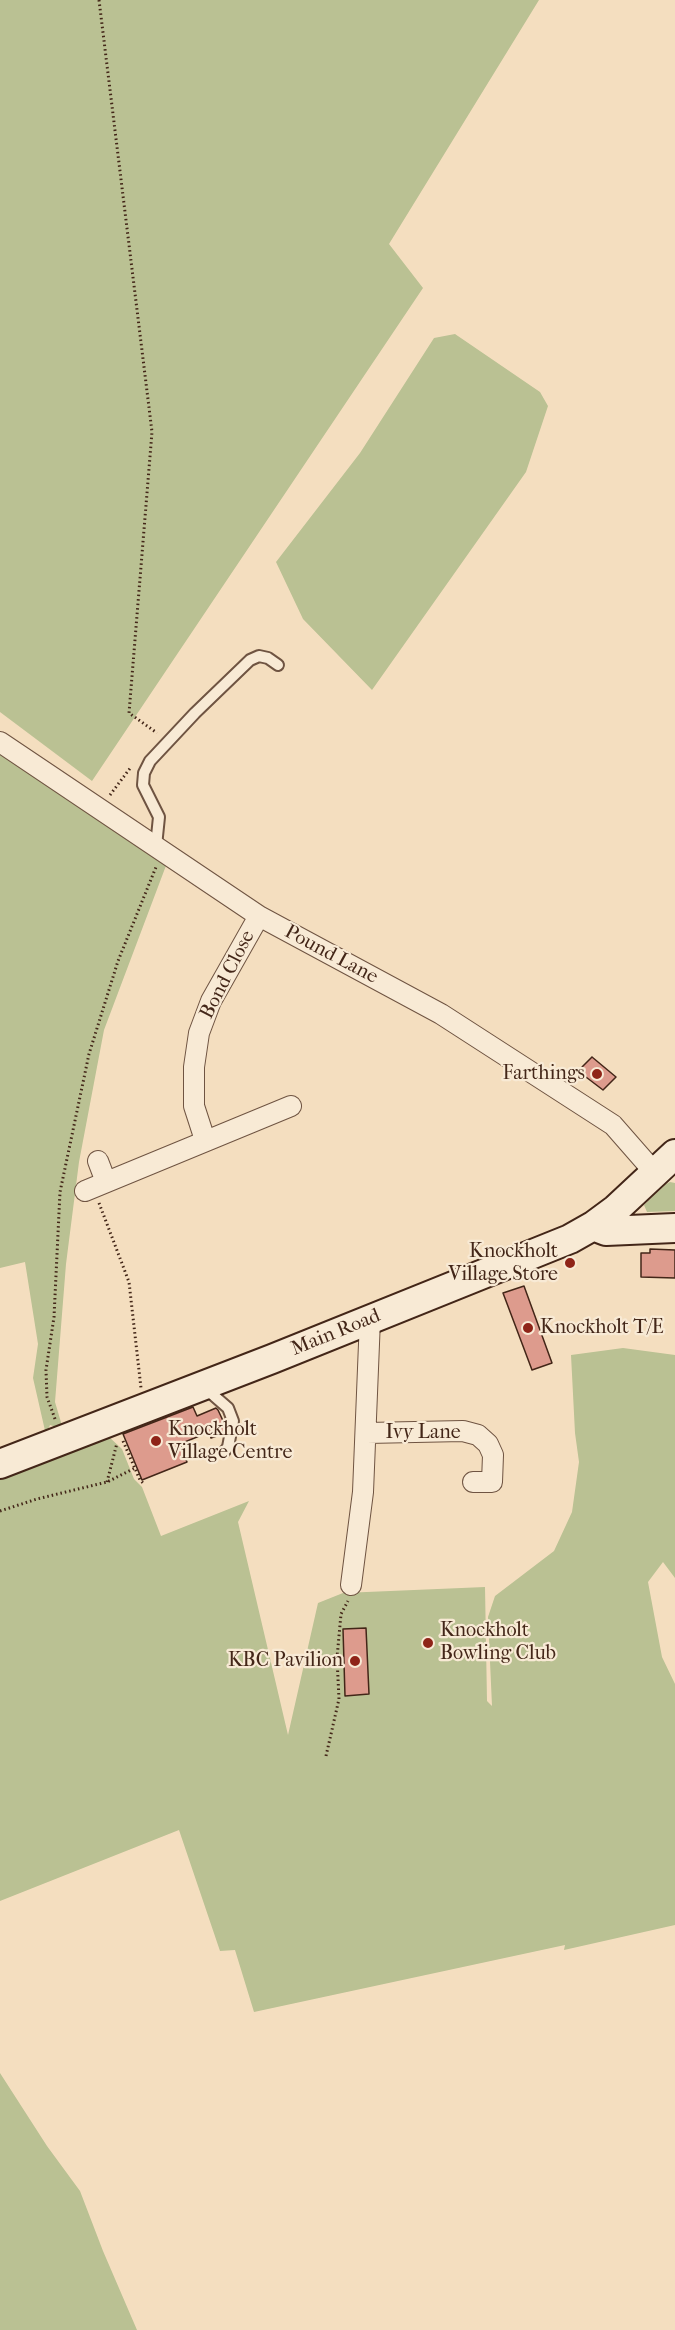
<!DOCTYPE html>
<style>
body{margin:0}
canvas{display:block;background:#f4debf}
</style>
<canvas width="675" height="2330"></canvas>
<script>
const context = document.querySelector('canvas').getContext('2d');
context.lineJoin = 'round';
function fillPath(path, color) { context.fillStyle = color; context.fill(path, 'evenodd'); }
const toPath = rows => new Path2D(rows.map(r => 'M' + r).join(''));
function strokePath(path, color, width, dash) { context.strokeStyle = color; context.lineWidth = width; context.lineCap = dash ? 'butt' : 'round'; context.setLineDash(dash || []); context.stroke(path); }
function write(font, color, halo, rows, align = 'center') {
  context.font = font + ' "IM FELL French Canon",serif'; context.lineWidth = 4.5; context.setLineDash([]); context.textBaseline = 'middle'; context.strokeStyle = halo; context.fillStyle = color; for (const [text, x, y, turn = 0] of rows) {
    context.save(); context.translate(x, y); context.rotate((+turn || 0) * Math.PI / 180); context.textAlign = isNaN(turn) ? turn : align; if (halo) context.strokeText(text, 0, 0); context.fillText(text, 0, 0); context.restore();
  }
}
fillPath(toPath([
 [0,0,539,0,389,244,423,288,92,781,0,712],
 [455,334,540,392,548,406,526,472,372,690,303,619,276,562,360,453,434,338],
 [0,752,167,863,104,1030,79,1162,66,1264,55,1402,63,1429,50,1425,46,1435,33,1378,38,1344,25,1262,0,1268],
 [670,1182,675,1183,675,1211,647,1212,644,1205,666,1184],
 [623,1348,675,1355,675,1578,663,1562,648,1582,662,1657,675,1684,675,1925,564,1950,565,1945,254,2012,235,1950,220,1951,179,1830,0,1901,0,1477,108,1436,122,1449,134,1479,142,1487,161,1536,249,1501,238,1522,288,1735,318,1603,343,1593,485,1587,487,1701,492,1706,488,1617,495,1596,554,1551,572,1512,579,1462,575,1433,571,1355],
 [0,2073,47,2146,80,2191,103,2251,137,2330,0,2330]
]), '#bac193');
const building = toPath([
 [592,1057,616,1077,603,1090,578,1071,592,1057],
 [650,1249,675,1250,675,1278,641,1277,641,1253,650,1253,650,1249],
 [524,1286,552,1363,532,1370,503,1293,524,1286],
 [193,1407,197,1416,216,1408,218,1410,225,1425,223,1434,211,1438,209,1432,180,1444,187,1462,142,1480,123,1434,193,1407],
 [366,1628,369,1694,345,1696,343,1629,366,1628]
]);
fillPath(building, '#dd9b8d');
strokePath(building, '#432618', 1.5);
const lane = toPath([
 [156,846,159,817,143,785,144,773,150,761,195,713,250,660,259,656,268,658,278,665],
 [205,1388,228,1408,233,1421,228,1447,224,1452]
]);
const street = toPath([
 [0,742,259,916,441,1014,613,1125,655,1173],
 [205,1140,194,1106,194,1067,199,1033,211,1001,259,916],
 [98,1161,106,1182],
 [85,1191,291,1106],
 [367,1433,463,1431,478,1435,488,1444,493,1455,492,1482,473,1482],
 [351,1585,363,1492,370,1319]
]);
const secondary = toPath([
 [593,1226,606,1231,675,1228],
 [0,1464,272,1359,570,1239,593,1226,616,1209,675,1154]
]);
strokePath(lane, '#6f5442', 14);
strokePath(street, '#6f5442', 22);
strokePath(secondary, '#432618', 32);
strokePath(toPath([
 [99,0,152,432,129,713,157,733],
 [110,795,131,767],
 [99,1203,129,1282,141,1388],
 [55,1419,47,1397,46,1370,54,1317,60,1192,89,1054,118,961,156,867],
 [123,1441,140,1480,144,1484],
 [107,1482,117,1443],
 [0,1511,37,1499,107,1482,135,1468],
 [326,1756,339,1699,337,1658,341,1614,348,1601]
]), '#432618', 3, [1.5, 3]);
strokePath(lane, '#f8ead5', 10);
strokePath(street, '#f8ead5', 20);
strokePath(secondary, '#f8ead5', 28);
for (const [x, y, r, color] of [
 [597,1074,6,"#8f2418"],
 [570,1263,6,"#8f2418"],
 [528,1328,6,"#8f2418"],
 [156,1441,6,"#8f2418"],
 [428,1643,6,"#8f2418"],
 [355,1661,6,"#8f2418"]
]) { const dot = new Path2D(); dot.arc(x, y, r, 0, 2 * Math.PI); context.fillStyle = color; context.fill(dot); strokePath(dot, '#f8ead5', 2); }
write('20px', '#432618', '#f8ead5', [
 ["Pound Lane",331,955,28],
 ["Bond Close",228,975,-63],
 ["Main Road",336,1333,-22],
 ["Ivy Lane",423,1433]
]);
write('20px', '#432618', '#f8ead5', [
 ["Farthings",585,1074],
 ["Knockholt",558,1252],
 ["Village Store",558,1275],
 ["Knockholt T/E",540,1328,"left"],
 ["Knockholt",168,1430,"left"],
 ["Village Centre",168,1453,"left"],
 ["Knockholt",440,1631,"left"],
 ["Bowling Club",440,1654,"left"],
 ["KBC Pavilion",343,1661]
], 'right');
</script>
